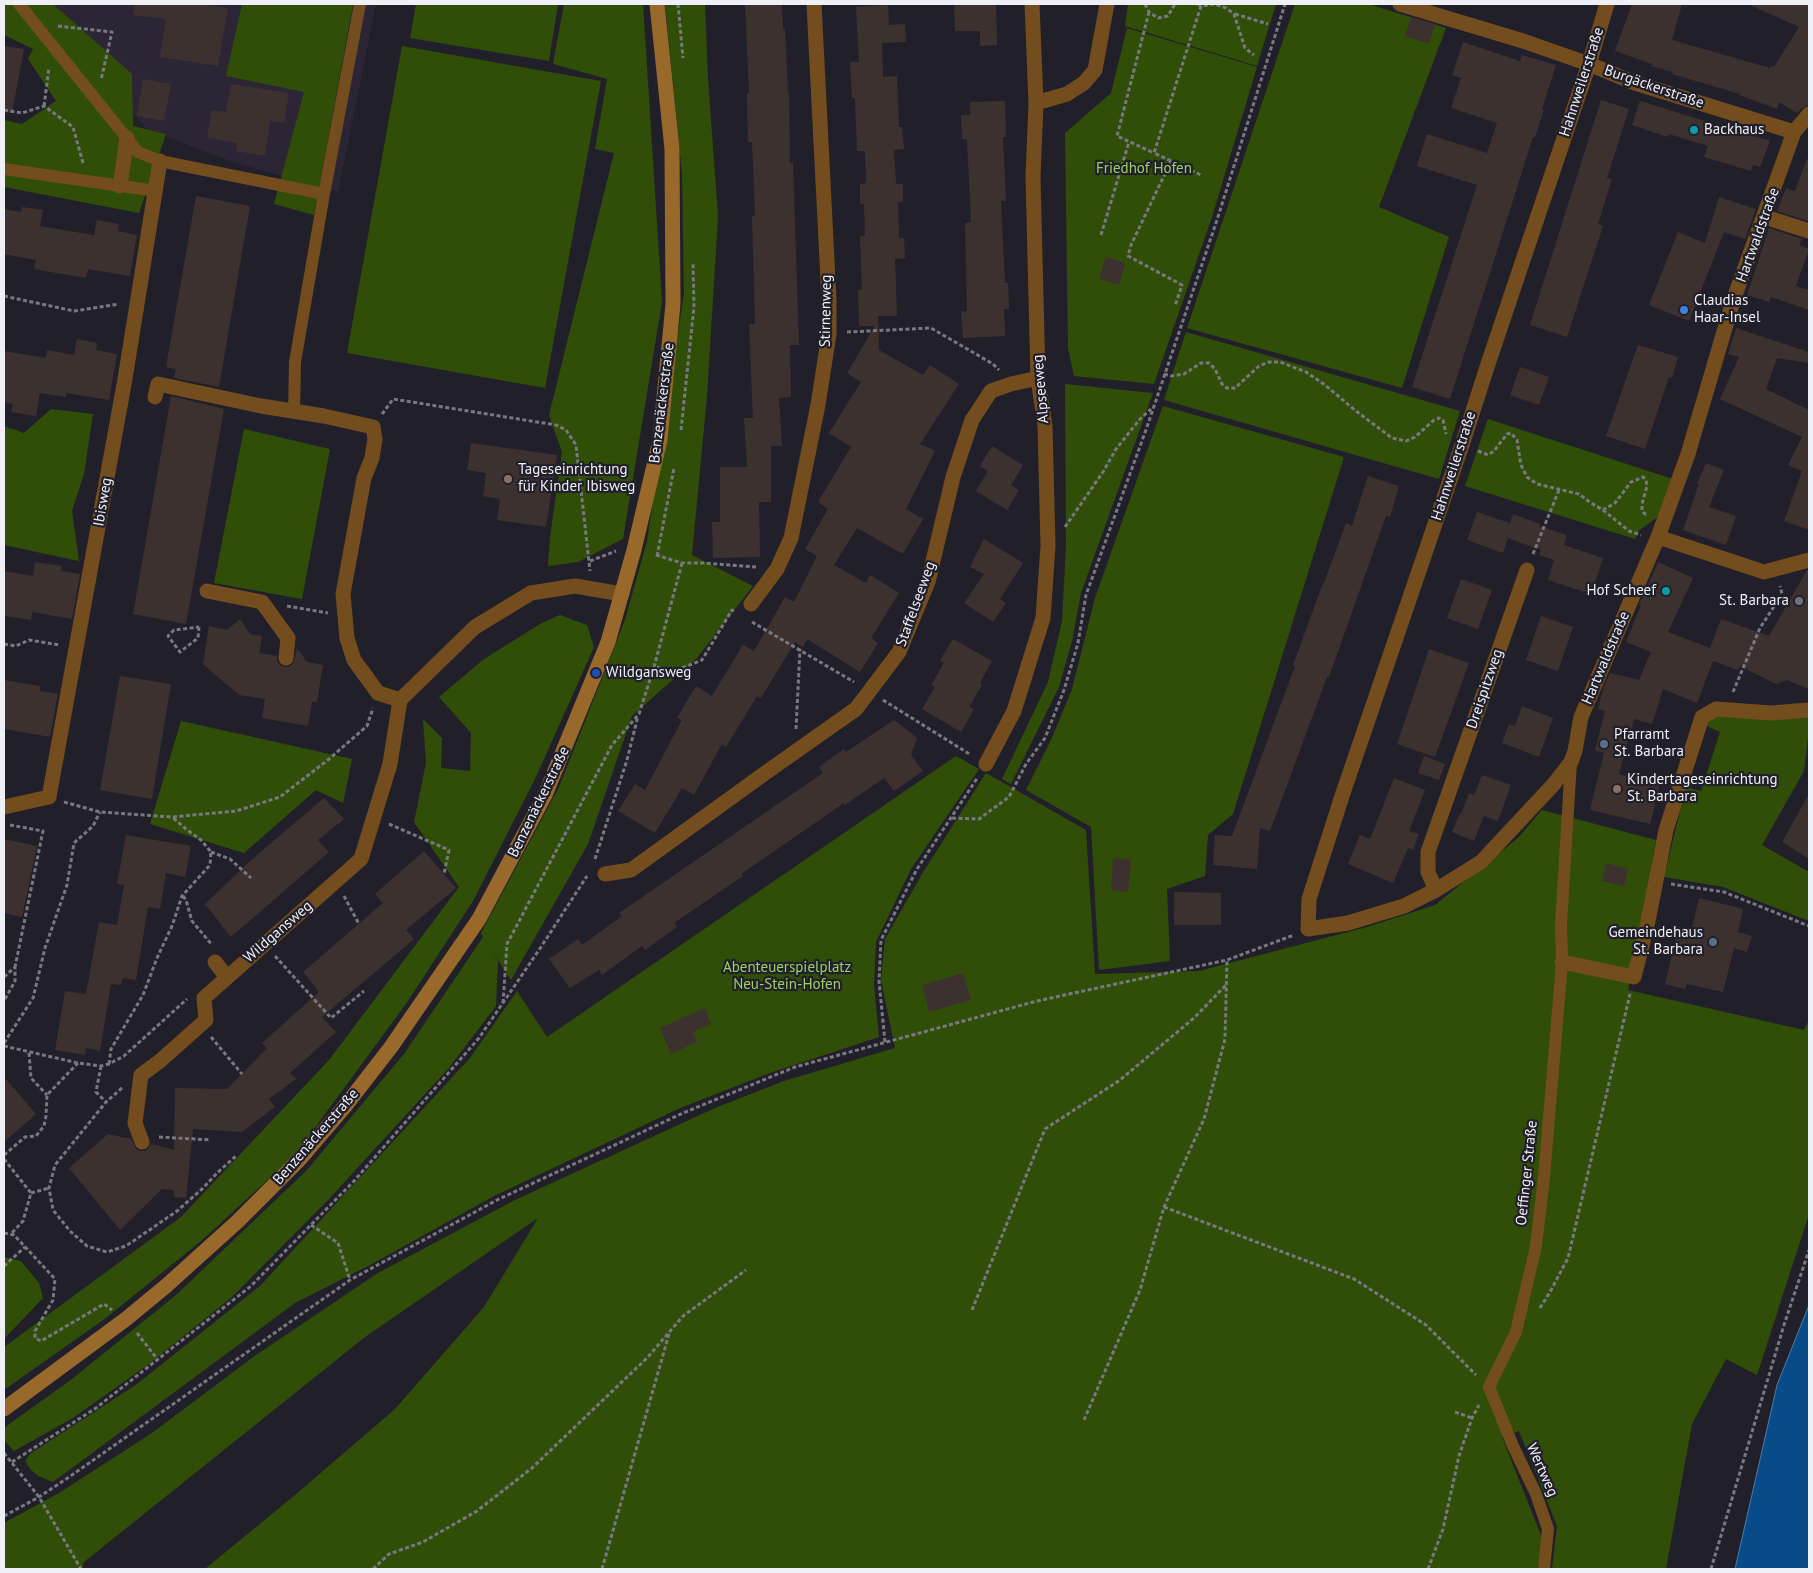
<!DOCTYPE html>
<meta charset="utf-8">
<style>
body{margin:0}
#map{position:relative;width:1813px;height:1573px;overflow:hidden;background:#21202a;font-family:"PT Sans",sans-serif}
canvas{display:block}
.frame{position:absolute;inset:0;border:5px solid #efeff6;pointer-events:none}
</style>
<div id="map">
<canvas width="1813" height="1573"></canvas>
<div class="frame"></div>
</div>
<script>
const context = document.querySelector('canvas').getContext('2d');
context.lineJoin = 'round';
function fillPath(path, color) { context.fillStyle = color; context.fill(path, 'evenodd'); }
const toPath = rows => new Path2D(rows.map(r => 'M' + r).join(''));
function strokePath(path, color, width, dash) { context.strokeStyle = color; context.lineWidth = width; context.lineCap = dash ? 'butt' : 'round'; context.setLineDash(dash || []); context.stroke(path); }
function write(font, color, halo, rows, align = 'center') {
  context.font = font + ' "PT Sans",sans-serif'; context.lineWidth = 4.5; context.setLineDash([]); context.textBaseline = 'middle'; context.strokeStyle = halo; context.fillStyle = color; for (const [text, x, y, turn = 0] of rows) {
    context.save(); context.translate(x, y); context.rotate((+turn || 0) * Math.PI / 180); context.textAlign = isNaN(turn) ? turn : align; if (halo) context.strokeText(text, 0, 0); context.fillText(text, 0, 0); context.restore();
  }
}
fillPath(toPath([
 [28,4,376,4,338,192,236,163,148,130]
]), '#2b2535');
fillPath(toPath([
 [4,4,54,4,54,5,132,74,133,126,166,134,139,213,4,187,4,120,22,124,56,101,28,59,33,49,4,35],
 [242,4,353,4,314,215,274,204,304,92,226,76],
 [416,4,558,4,549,61,410,38],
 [564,4,643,4,662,302,623,539,578,562,548,566,550,537,562,452,549,415,614,153,595,149,607,79,553,64],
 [665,4,705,4,708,79,718,216,707,396,692,555,753,586,697,658,632,716,588,844,511,980,486,942,498,961,496,1006,448,1069,329,1199,232,1297,149,1364,73,1418,14,1451,4,1440,4,1428,72,1379,176,1295,307,1170,404,1054,483,937,481,933,559,787,625,620,647,541,684,293,682,174],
 [1128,4,1276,4,1257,66,1125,26],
 [1295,4,1368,4,1446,28,1379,207,1449,237,1402,388,1187,328],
 [1127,28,1257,67,1212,217,1154,384,1074,376,1068,348,1065,133,1111,93],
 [402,46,601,81,545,388,347,353],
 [1186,332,1460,411,1439,479,1164,400],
 [1065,384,1153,393,1081,593,1072,641,1059,687,1011,784,1002,779,1048,682,1062,621,1066,546],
 [1163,406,1344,457,1233,814,1208,835,1205,876,1167,889,1170,961,1099,970,1091,827,1026,790,1051,740,1072,689,1095,598],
 [51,409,93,414,84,474,72,511,79,561,4,545,4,426,24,433],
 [1488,419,1673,479,1659,516,1637,532,1635,539,1465,486],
 [244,429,330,449,302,599,214,583],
 [560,615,587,625,594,647,536,777,473,901,408,1001,295,1155,201,1241,106,1318,4,1390,4,1347,181,1217,329,1060,459,887,414,822,426,763,423,719,442,738,441,768,470,771,471,733,439,697,484,659,540,624],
 [1717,715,1809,715,1809,729,1804,771,1762,845,1809,872,1809,921,1723,887,1664,877,1686,787,1701,791,1720,732,1703,724],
 [181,721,352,759,343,803,316,790,244,853,150,824],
 [956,756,979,769,911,869,876,942,874,985,879,1037,770,1073,680,1108,494,1196,372,1264,295,1303,53,1482,38,1476,30,1469,25,1461,30,1454,137,1384,260,1286,470,1058,517,991,547,1037],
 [986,773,1086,830,1095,974,1199,971,1367,927,1435,905,1518,838,1542,810,1656,840,1628,990,1804,1030,1809,1020,1809,1214,1757,1375,1726,1359,1692,1424,1666,1569,1552,1569,1557,1526,1519,1431,1502,1437,1542,1538,1538,1569,205,1569,295,1495,395,1409,484,1307,538,1218,365,1337,84,1562,82,1569,4,1569,4,1523,59,1493,152,1433,256,1355,378,1273,515,1200,715,1108,784,1081,895,1048,881,980,885,939,922,874],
 [4,1257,21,1261,39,1283,43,1298,4,1339]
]), '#314e09');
const water = toPath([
 [1809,1305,1809,1569,1735,1569,1777,1385,1809,1305]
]);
fillPath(water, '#084b89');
strokePath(water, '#4d7caa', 1);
fillPath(toPath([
 [134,4,202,4,228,8,218,66,160,57,166,19,133,15],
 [745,4,782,4,783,29,785,29,788,92,789,92,790,163,793,163,799,345,790,345,791,397,779,398,782,446,771,446,771,502,759,502,760,557,713,558,712,522,720,522,720,467,747,467,744,418,753,418,749,324,755,324,752,216,755,216,752,142,748,142,747,93,749,93],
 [954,4,996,4,997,45,980,46,980,31,955,31],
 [1632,4,1682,4,1672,40,1770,68,1771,66,1774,67,1799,27,1748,4,1809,4,1809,105,1802,108,1797,113,1779,102,1777,109,1739,95,1740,94,1672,74,1673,72,1651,66,1652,64,1615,51],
 [888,5,889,25,905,24,906,42,882,43,883,77,897,76,899,127,902,127,904,149,894,150,896,184,903,184,903,202,898,202,899,238,904,238,905,258,895,259,897,316,878,316,879,350,923,375,930,365,959,384,920,444,935,451,906,509,923,519,903,554,857,528,834,565,866,583,870,575,899,593,871,638,878,643,860,672,807,639,803,647,795,642,761,698,757,696,726,747,722,744,694,795,682,788,655,833,618,811,635,784,645,790,682,720,677,718,696,686,712,696,743,645,754,651,785,597,794,602,817,556,805,549,828,509,818,502,851,447,829,433,861,382,847,373,875,326,859,326,858,290,862,290,860,236,865,236,864,204,860,204,860,184,866,183,865,151,857,151,855,98,852,98,850,62,859,62,856,7],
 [1411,17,1435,24,1429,44,1405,36],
 [1463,42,1520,61,1522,55,1556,65,1542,109,1544,110,1535,137,1533,137,1450,399,1412,387,1477,185,1417,166,1427,134,1487,153,1497,123,1451,108,1461,78,1452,75],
 [4,46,24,49,12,113,4,112],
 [143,79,171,84,164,121,137,116],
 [231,84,289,93,284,123,270,121,265,156,236,151,237,143,207,138,212,110,226,112],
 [1601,100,1629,109,1607,178,1612,179,1598,224,1603,226,1567,337,1530,325],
 [1005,101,1006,137,1003,137,1006,201,1001,201,1005,283,1008,283,1009,309,1004,309,1005,336,963,338,961,312,967,311,965,223,971,222,967,139,962,139,961,115,970,115,970,102],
 [1640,101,1770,141,1760,167,1753,165,1751,171,1704,157,1708,146,1669,134,1668,137,1632,125],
 [1807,159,1809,159,1808,221,1777,211,1786,188,1795,191],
 [196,196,250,206,219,387,174,378,176,369,166,367],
 [1719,197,1756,209,1745,239,1724,232,1689,321,1649,305,1678,232,1705,243],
 [22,207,43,210,40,226,94,235,97,220,119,224,118,231,137,235,130,276,88,269,86,278,34,269,36,260,4,254,4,209,21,212],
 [1769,228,1802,239,1799,245,1809,249,1796,286,1809,290,1809,310,1771,297,1769,302,1747,295],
 [1106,257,1125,263,1119,285,1099,279],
 [1736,328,1809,352,1809,363,1777,358,1766,389,1809,410,1809,530,1784,521,1802,471,1788,465,1802,437,1720,399,1739,357,1728,354],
 [77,339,97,343,96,350,117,354,109,400,66,393,66,397,40,393,36,416,11,412,13,404,4,402,4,351,46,358,47,350,74,355],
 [1638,345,1678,357,1672,378,1669,377,1645,449,1606,436],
 [1520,367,1549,377,1539,405,1510,395],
 [171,396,224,409,186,624,133,614],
 [471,443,557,455,546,527,497,520,500,499,483,496,486,473,467,470],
 [992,446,1023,465,1011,485,1019,490,1007,510,976,491,988,471,980,466],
 [1706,463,1724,470,1709,507,1736,516,1726,545,1683,530,1699,484,1697,484],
 [1368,476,1399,486,1390,517,1386,516,1329,677,1327,677,1270,831,1260,828,1257,869,1213,865,1215,835,1232,836,1295,666,1293,665,1323,583,1324,583,1346,523,1352,526],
 [1477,512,1510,523,1513,514,1540,524,1539,526,1567,535,1564,545,1603,558,1591,594,1548,580,1554,560,1539,555,1541,550,1508,538,1503,553,1467,540],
 [984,539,1023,563,1000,599,1006,603,993,622,964,603,984,574,970,567],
 [35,562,62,566,61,571,80,574,72,619,32,612,31,620,4,616,4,571,33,576],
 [1658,562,1693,578,1668,632,1710,648,1721,619,1769,636,1807,570,1809,570,1809,689,1787,680,1776,684,1740,666,1738,670,1713,661,1697,703,1663,689,1652,724,1634,719,1619,774,1660,784,1650,824,1590,810,1604,753,1595,750,1605,711,1598,709,1604,686,1610,673,1639,680,1651,652,1626,642,1641,605,1639,605],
 [1461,579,1492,590,1478,629,1447,618],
 [1541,616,1573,627,1558,671,1526,660],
 [240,619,250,634,262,636,259,653,277,656,277,661,281,666,289,667,293,664,297,648,307,662,323,665,317,702,312,702,308,726,262,718,265,699,239,695,203,664,209,626,227,630],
 [953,639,992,661,980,683,982,685,969,707,974,709,961,732,922,709,935,687,931,685,944,663,940,660],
 [1429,649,1469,663,1435,757,1397,744],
 [120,676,171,684,152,799,100,790],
 [4,680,40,686,40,691,58,694,50,737,4,729],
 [1522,706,1553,718,1539,757,1502,743,1509,724,1515,726],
 [894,720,917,738,911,755,923,771,894,791,884,778,845,805,844,803,741,874,743,876,674,923,677,927,645,950,642,946,602,975,599,970,570,988,549,959,578,939,582,945,622,916,619,913,823,773,819,767,844,749,846,752],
 [1424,756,1445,764,1439,780,1418,773],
 [1482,775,1511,785,1498,821,1484,816,1474,841,1452,832,1460,813,1461,814,1469,793,1474,795],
 [1394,778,1425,790,1409,831,1419,834,1413,850,1408,848,1393,883,1348,864,1360,835,1370,839],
 [1809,794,1809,859,1782,842],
 [324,798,344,819,318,840,329,852,231,937,205,904,249,862],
 [126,835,191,846,185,877,166,873,160,909,148,907,136,980,123,978,121,985,111,984,100,1051,86,1048,85,1055,55,1050,65,991,86,994,99,922,117,925,124,885,117,884],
 [4,839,37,846,22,917,4,913],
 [424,851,456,888,406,930,414,939,322,1017,336,1032,290,1073,296,1079,269,1099,275,1107,242,1132,193,1129,186,1198,174,1197,174,1190,162,1189,120,1230,69,1168,108,1134,131,1139,136,1149,140,1151,146,1151,151,1144,174,1150,175,1088,227,1089,267,1048,262,1043,319,992,303,972,383,903,375,894],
 [1113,858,1131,860,1128,892,1111,890],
 [1606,863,1628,869,1624,886,1602,881],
 [1174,892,1221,893,1221,925,1174,925],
 [1699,898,1743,909,1738,932,1752,936,1747,952,1734,948,1723,992,1687,984,1685,989,1665,984,1677,933,1690,936],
 [963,973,971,1000,929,1012,922,985],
 [705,1008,711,1024,693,1032,697,1042,671,1054,660,1028],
 [4,1077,36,1114,4,1142]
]), '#3d312f');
strokePath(toPath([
 [678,4,683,58],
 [1145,4,1149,12,1158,18,1168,16,1175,4],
 [1198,4,1201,6,1214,4,1226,8,1234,14,1245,48,1254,55],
 [1201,6,1154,153,1201,175],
 [1149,12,1117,136,1154,153],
 [1235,14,1268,24],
 [58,26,112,32,101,80],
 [44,106,49,68],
 [4,110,22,113,44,106,73,127,83,163],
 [1171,161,1131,245,1128,256,1182,285,1175,306],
 [1101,235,1129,142],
 [4,296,74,311,119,304],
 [847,332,931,328,993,364,999,370],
 [1164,374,1171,376,1178,375,1184,374,1201,363,1209,363,1215,369,1222,384,1227,388,1235,388,1259,366,1269,362,1280,362,1306,372,1325,385,1356,411,1392,438,1406,441,1415,437,1434,420,1439,418,1443,420,1446,434],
 [382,414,393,399,556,425,566,430,576,445,590,571],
 [681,430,694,307,693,262],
 [1478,451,1488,455,1494,451,1507,434,1511,433,1517,440,1521,465,1527,477,1537,484,1579,494,1591,503,1603,510,1615,503,1631,482,1643,477,1646,480,1647,486,1642,504,1642,511,1645,514,1648,514],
 [1603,510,1629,531,1641,535],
 [1065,527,1103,472,1116,449,1140,419,1151,409],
 [1533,554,1559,490],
 [656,555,682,563,705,563,756,567],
 [657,556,674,468],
 [590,561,616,551],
 [682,563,654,667,677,670,702,660,732,610,734,611],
 [287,606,328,613],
 [752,622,854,682],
 [199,627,198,638,180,652,168,636,174,630,199,627],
 [4,644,16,646,29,640,60,645],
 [1733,692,1760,628,1782,594,1780,586],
 [883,700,971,755],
 [796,729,800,649],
 [64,802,100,812,172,817,236,811,280,797,329,759,367,726,373,708],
 [952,818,979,819,1009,797,1026,764,1045,738,1064,690,1078,643,1086,595,1147,427,1217,220,1285,4],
 [389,824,449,850,444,874],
 [10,825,43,831,15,967],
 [211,852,230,859,251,878],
 [595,859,627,760,638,716],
 [1671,884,1724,892,1809,926],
 [183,896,186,900,192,921,212,945],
 [344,896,359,924],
 [275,956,331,1018,364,991],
 [4,977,15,967,15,981,4,1001],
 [503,1003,507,944,612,745,639,714,654,667],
 [211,1037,242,1074],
 [885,1042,879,981,881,940,917,869,978,777],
 [4,1043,33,998,45,948,67,885,74,843,93,826,100,812],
 [4,1046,78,1063,101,1066,109,1064,124,1056,187,999],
 [29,1053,31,1078,47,1095],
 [109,1064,111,1049,143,995,157,958,172,926,182,896,210,865,211,852,201,840,186,829,172,817],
 [101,1066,96,1092,106,1102],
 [122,1088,106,1102,55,1165,49,1188,53,1210,70,1231,87,1246,107,1252,126,1246,177,1211,202,1189,217,1173,237,1155],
 [159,1137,211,1140],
 [4,1155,25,1137,36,1136,44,1126,46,1116,47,1095,78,1063],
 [4,1159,31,1193,23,1221,11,1234],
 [31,1193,49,1188],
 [1164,1207,1354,1279,1426,1325,1476,1375],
 [311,1225,338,1243,350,1280],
 [4,1233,14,1235,55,1279,53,1300,35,1331,35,1338,41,1341,104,1304,112,1310],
 [4,1266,25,1247],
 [1540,1308,1550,1292,1568,1258,1630,994],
 [972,1310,1045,1129,1120,1080,1194,1018,1227,984],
 [137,1333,158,1360],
 [1455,1412,1472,1418],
 [1084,1420,1140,1290,1164,1207,1204,1119,1225,1039,1227,960],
 [4,1453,39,1497,81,1569],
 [12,1462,96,1408,251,1286,354,1181,479,1038,541,947,587,876],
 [4,1516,39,1497,72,1475,350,1280,497,1200,683,1113,795,1067,1037,1001,1227,960,1294,935],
 [373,1569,389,1554,423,1542,477,1511,532,1468,648,1357,683,1316,746,1270],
 [602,1569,669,1334],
 [1428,1569,1443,1529,1459,1456,1472,1418,1479,1405],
 [1711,1569,1784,1325,1809,1250]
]), '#797881', 3, [4, 2.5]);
strokePath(toPath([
 [19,4,138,152,160,161,324,194],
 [4,169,156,191],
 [294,412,295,362,324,194,360,4],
 [1544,1569,1548,1529,1536,1494,1513,1446,1489,1387,1516,1332,1536,1246,1544,1177,1562,962,1561,924,1571,762]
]), '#734d1d', 12);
strokePath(toPath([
 [1400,4,1523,41,1589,64,1635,83,1794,132],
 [1607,4,1589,64,1488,364,1462,445,1343,793,1309,899,1308,929,1348,923,1404,906,1436,890,1481,862,1553,785,1571,762,1575,751,1581,717,1658,537,1688,454,1733,301,1794,132,1809,114],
 [1036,103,1067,94,1084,83,1095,70,1107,4],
 [120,186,127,138],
 [1765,217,1809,231],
 [155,397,158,384,261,406,324,416,373,427,375,439,372,458,364,478,343,594,347,638,354,660,378,693,400,700],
 [1658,537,1764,572,1809,560],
 [207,591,262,602,288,638,286,658],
 [751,604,777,569,791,538,818,405,829,334,829,300,814,4],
 [986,764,1014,711,1043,618,1048,546,1045,426,1038,378,1033,177,1036,103,1032,4],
 [4,807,49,797,125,379,160,161],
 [605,874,631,870,768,771,856,709,899,652,928,582,953,477,972,420,991,391,1011,384,1038,378],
 [1436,890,1428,872,1428,852,1527,570],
 [215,962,227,977],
 [1562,962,1634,977,1647,926,1666,830,1702,717,1716,709,1771,713,1809,710],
 [142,1142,135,1123,141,1075,160,1061,206,1020,204,998,361,859,390,764,400,700,475,627,531,593,575,586,622,594]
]), '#734d1d', 15);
strokePath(toPath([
 [4,1409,126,1319,166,1286,238,1221,298,1161,346,1105,391,1047,479,919,545,795,608,642,634,550,660,440,673,304,672,149,657,4]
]), '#99692c', 15);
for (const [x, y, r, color] of [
 [1694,130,5,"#0f9aa8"],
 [1684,310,5,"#3f7fe0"],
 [508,479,5,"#8d6e63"],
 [1666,591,5,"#0f9aa8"],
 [1799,601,5,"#6b7280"],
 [596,673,5,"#1a4fb4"],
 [1604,744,5,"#5c6f8a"],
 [1617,789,5,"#8d6e63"],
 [1713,942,5,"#5c6f8a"]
]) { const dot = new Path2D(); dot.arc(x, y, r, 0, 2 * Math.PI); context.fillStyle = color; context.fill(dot); strokePath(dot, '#21202a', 2); }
write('15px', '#efeff6', '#21202a', [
 ["Hahnweilerstraße",1582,82,-72],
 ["Burgäckerstraße",1654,87,19],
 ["Hartwaldstraße",1758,235,-70],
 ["Stirnenweg",826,311,-89],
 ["Alpseeweg",1041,389,-95],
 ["Benzenäckerstraße",662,403,-83],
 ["Hahnweilerstraße",1454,466,-72],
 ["Ibisweg",103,502,-80],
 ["Staffelseeweg",916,604,-70],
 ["Hartwaldstraße",1606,658,-67],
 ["Dreispitzweg",1485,689,-71],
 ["Benzenäckerstraße",539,802,-64],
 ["Wildgansweg",278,932,-41],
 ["Benzenäckerstraße",316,1137,-49],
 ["Oeffinger Straße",1527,1173,-84],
 ["Wertweg",1542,1470,66]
]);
write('15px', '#efeff6', '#21202a', [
 ["Backhaus",1704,130],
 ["Claudias",1694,301],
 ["Haar-Insel",1694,318],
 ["Tageseinrichtung",518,470],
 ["für Kinder Ibisweg",518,487],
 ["Hof Scheef",1656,591,"right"],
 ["St. Barbara",1789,601,"right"],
 ["Wildgansweg",606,673],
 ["Pfarramt",1614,735],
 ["St. Barbara",1614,752],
 ["Kindertageseinrichtung",1627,780],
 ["St. Barbara",1627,797],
 ["Gemeindehaus",1703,933,"right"],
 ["St. Barbara",1703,950,"right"]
], 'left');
write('15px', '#9cd265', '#21202a', [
 ["Friedhof Hofen",1144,169],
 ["Abenteuerspielplatz",787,968],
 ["Neu-Stein-Hofen",787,985]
]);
</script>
